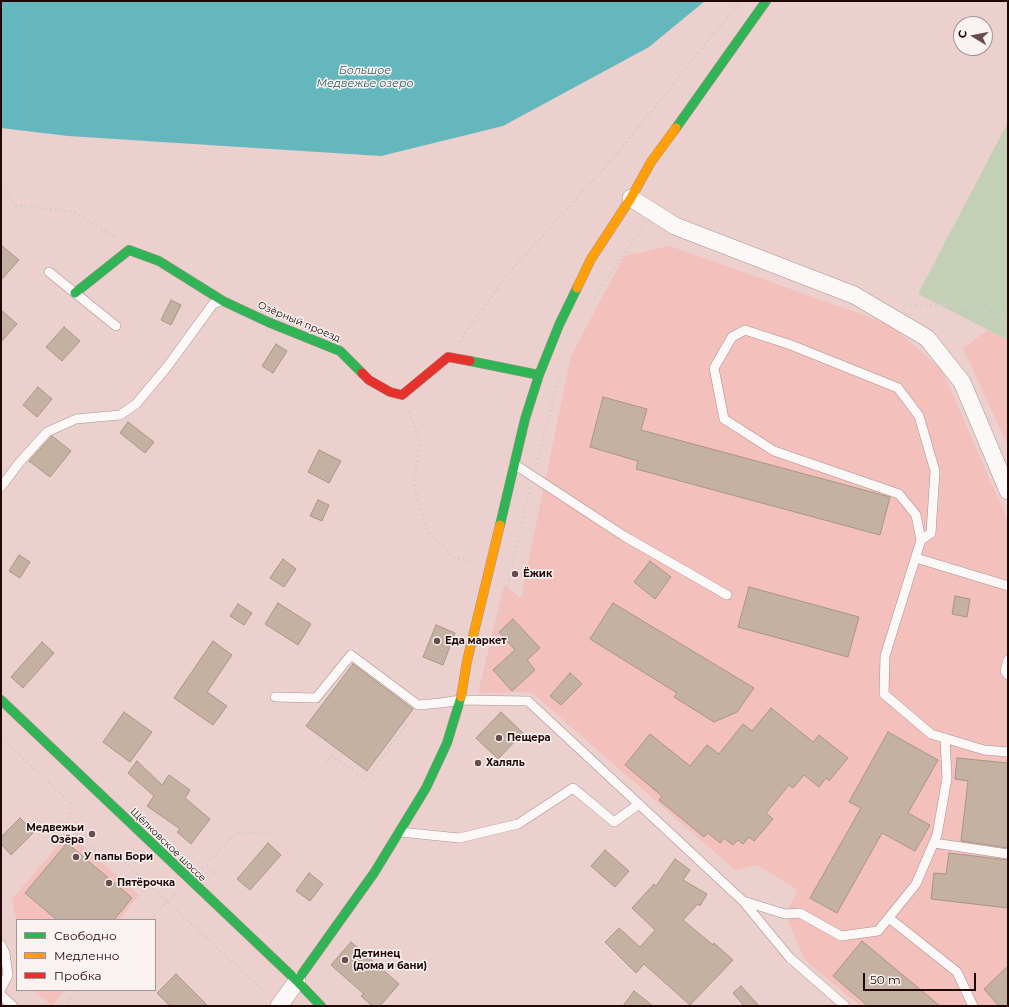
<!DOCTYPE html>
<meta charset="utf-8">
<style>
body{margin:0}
#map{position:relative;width:1009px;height:1007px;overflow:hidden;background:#ebd0ce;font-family:Montserrat,sans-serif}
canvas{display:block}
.frame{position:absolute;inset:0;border:2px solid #210706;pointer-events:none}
.legend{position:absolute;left:16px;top:919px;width:140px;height:72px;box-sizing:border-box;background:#fbf2f2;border:1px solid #a49494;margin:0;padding:5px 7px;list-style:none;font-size:12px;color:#210706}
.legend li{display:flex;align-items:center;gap:8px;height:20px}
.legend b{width:20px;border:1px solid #a49494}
.north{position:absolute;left:953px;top:16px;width:40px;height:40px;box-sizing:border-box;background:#fbf2f2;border:1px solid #a49494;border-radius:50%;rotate:280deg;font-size:11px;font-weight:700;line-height:16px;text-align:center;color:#210706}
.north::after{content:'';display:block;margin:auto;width:14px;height:18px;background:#684d4c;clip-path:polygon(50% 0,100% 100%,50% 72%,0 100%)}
.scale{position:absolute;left:863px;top:973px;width:113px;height:18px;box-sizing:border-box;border:2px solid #210706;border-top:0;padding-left:5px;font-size:12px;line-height:14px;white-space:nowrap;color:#210706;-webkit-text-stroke:3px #fbf2f2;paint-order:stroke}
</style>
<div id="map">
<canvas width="1009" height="1007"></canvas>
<div class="frame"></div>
<ul class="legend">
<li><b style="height:5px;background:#30b455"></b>Свободно</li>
<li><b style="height:5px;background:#ff9f0a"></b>Медленно</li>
<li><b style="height:5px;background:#e5322d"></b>Пробка</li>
</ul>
<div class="north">С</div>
<div class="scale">50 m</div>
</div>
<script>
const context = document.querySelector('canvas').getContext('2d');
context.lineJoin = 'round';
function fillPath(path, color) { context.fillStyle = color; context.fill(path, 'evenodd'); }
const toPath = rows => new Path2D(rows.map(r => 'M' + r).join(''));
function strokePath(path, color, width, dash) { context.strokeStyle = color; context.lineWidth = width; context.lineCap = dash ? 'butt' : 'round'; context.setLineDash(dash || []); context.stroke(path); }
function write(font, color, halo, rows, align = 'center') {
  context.font = font + ' Montserrat,sans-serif'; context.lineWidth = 3; context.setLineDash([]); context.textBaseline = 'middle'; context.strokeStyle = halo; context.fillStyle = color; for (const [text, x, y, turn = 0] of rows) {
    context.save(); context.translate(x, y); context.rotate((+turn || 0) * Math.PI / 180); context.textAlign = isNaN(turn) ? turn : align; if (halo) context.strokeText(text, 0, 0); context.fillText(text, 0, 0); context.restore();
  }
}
fillPath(toPath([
 [670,246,891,325,942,370,1008,521,1008,1006,860,1006,805,960,785,914,798,890,757,865,735,870,531,692,478,693,504,585,521,598,571,356,624,256],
 [988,330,1008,340,1008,446,963,348],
 [69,833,139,895,119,920,17,920,17,924,12,899],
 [33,990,64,990,52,1006]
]), '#f3c0bc');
fillPath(toPath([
 [1008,122,1008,340,918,294]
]), '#c3d0b5');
fillPath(toPath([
 [1,1,705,1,649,47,503,126,381,156,68,136,1,128]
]), '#65b7be');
const building = toPath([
 [1,245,19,260,1,280,1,245],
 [171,300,181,305,171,325,161,320,171,300],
 [1,310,17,324,1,342,1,310],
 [64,327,80,341,62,361,46,347,64,327],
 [276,344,287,351,273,373,262,366,276,344],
 [38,387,52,399,37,417,23,405,38,387],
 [603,397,647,409,641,430,890,497,880,535,636,469,638,461,590,447,603,397],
 [128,422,154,442,145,453,120,433,128,422],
 [52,436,71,451,50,477,29,461,52,436],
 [319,450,341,461,329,483,308,472,319,450],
 [318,500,329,505,322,521,310,516,318,500],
 [19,555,30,562,20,578,9,571,19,555],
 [283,559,296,569,284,587,270,578,283,559],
 [650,561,671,577,655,599,634,582,650,561],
 [749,587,859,617,848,657,738,627,749,587],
 [955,596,970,599,967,617,952,614,955,596],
 [278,603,311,624,298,645,265,624,278,603],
 [613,603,754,688,737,712,714,722,674,697,677,693,590,639,613,603],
 [238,604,252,613,244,625,230,616,238,604],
 [513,619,540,648,527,660,535,670,512,691,493,670,515,650,499,632,513,619],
 [436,625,455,633,443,665,423,657,436,625],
 [213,641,232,655,207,692,227,706,213,725,174,698,213,641],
 [42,642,54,653,23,688,11,677,42,642],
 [353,664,413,709,367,771,306,726,353,664],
 [570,673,582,684,561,705,550,696,570,673],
 [771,708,813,742,819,735,848,758,829,781,826,778,819,787,804,775,793,788,789,785,766,813,773,819,754,841,749,837,743,844,738,840,733,845,724,838,720,843,708,833,704,837,659,800,662,796,625,765,650,734,690,766,707,745,719,754,743,724,752,731,771,708],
 [124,712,152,732,130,762,103,742,124,712],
 [501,712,523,733,498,759,476,738,501,712],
 [888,732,938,760,908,813,930,825,915,851,882,833,837,913,810,898,861,808,849,802,888,732],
 [957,758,1008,763,1008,848,961,841,968,781,955,779,957,758],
 [137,761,162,785,169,775,190,790,185,798,210,819,191,844,177,832,180,829,147,806,154,796,128,773,137,761],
 [20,818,34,832,11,855,1,844,1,837,20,818],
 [67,843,132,898,114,920,57,920,25,893,67,843],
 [268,843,281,855,250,890,237,879,268,843],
 [605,850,629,871,615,887,591,866,605,850],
 [949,853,1008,860,1008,908,931,899,934,873,946,874,949,853],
 [675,859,690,870,683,880,707,894,700,906,698,904,683,920,713,945,714,943,733,960,690,1005,644,964,636,973,605,942,619,928,640,947,655,930,632,908,654,884,656,886,675,859],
 [309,873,323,884,310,901,296,891,309,873],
 [862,941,940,1006,868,1006,833,976,862,941],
 [351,942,399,984,380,1006,372,1006,361,996,364,994,331,965,351,942],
 [1008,966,1008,1006,999,1006,984,989,1008,966],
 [176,974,208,1006,170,1006,157,993,176,974],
 [741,986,759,1006,744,1006,733,993,741,986],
 [634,991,653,1006,623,1006,634,991]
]);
fillPath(building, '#c4b1a1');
strokePath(building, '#a89688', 1);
const lane = toPath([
 [49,272,116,326],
 [514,464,624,536,727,595],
 [1,487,19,463,47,432,76,419,120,415,136,404,167,367,213,304,221,301],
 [921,540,931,533,935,471,919,416,898,388,791,345,745,330,732,337,714,368,724,419,774,451,899,494,916,515,921,540,885,656,884,694,931,734,984,750,1008,752],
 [916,558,1008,586],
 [1008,660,1005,671,1008,675],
 [275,697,316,698,351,655,418,705,441,703,460,700,528,701,743,901,790,958,845,1006],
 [400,832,459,838,518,824,573,788,614,822,639,804],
 [934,843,1008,854],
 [743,901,785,914,800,913,841,936,878,931,916,884,937,835,947,778,945,738],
 [889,918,957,972,973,1006],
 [1,945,5,953,8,975,1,989],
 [1,995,13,1006]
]);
const street = toPath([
 [631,198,675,226,854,295,927,338,962,382,1008,491],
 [279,1006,297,981]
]);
const fast = toPath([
 [676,128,766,1],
 [75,293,129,250,159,261,223,301,268,322,340,351,362,373],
 [470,361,539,375],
 [500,525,525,419,539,375,559,325,577,288],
 [1,700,297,981,321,1006],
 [297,981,374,873,426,788,447,743,461,697]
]);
const slow = toPath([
 [577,288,591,259,631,198,651,162,676,128],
 [461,697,467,661,500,525]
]);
const jam = toPath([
 [362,373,369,380,390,392,402,395,448,357,470,361]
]);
strokePath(lane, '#ab9190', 10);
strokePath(street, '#ab9190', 18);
strokePath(fast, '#ab9190', 10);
strokePath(slow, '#ab9190', 10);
strokePath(jam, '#ab9190', 10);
strokePath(toPath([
 [1,190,16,205,73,212,116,237],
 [594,298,645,224],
 [905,306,961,304,981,309,1008,322],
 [459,342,507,275,616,155,740,1],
 [409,412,420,440,414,487,427,530,453,557,473,563],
 [536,465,559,379],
 [484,689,530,487],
 [1,737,71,804,67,824,101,857,121,858,268,995],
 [326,763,331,755,366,780,407,723],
 [206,865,217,875],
 [202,868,237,833,277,832],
 [149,920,177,892],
 [63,1006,79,990]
]), '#d6cdcd', 2.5, [2, 3]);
strokePath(lane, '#fcf8f8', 9);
strokePath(street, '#fcf8f8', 17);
strokePath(fast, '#30b455', 9);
strokePath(slow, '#ff9f0a', 9);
strokePath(jam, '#e5322d', 9);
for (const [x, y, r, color] of [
 [515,574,4,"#684d4c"],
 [437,641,4,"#684d4c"],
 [499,738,4,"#684d4c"],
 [478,763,4,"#684d4c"],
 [92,834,4,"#684d4c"],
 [76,857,4,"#684d4c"],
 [109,883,4,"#684d4c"],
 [345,960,4,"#684d4c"]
]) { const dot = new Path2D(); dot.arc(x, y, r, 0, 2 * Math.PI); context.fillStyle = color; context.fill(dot); strokePath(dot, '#fbf2f2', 1.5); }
write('10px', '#210706', '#fbf2f2', [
 ["Озёрный проезд",299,322,23],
 ["Щёлковское шоссе",168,845,44]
]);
write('bold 10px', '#210706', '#fbf2f2', [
 ["Ёжик",523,574],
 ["Еда маркет",445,641],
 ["Пещера",507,738],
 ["Халяль",486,763],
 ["Медвежьи",84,828,"right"],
 ["Озёра",84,840,"right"],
 ["У папы Бори",84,857],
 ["Пятёрочка",117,883],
 ["Детинец",353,954],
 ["(дома и бани)",353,966]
], 'left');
write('italic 11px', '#2c5f63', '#fbf2f2', [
 ["Большое",365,71],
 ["Медвежье озеро",365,84]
]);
</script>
